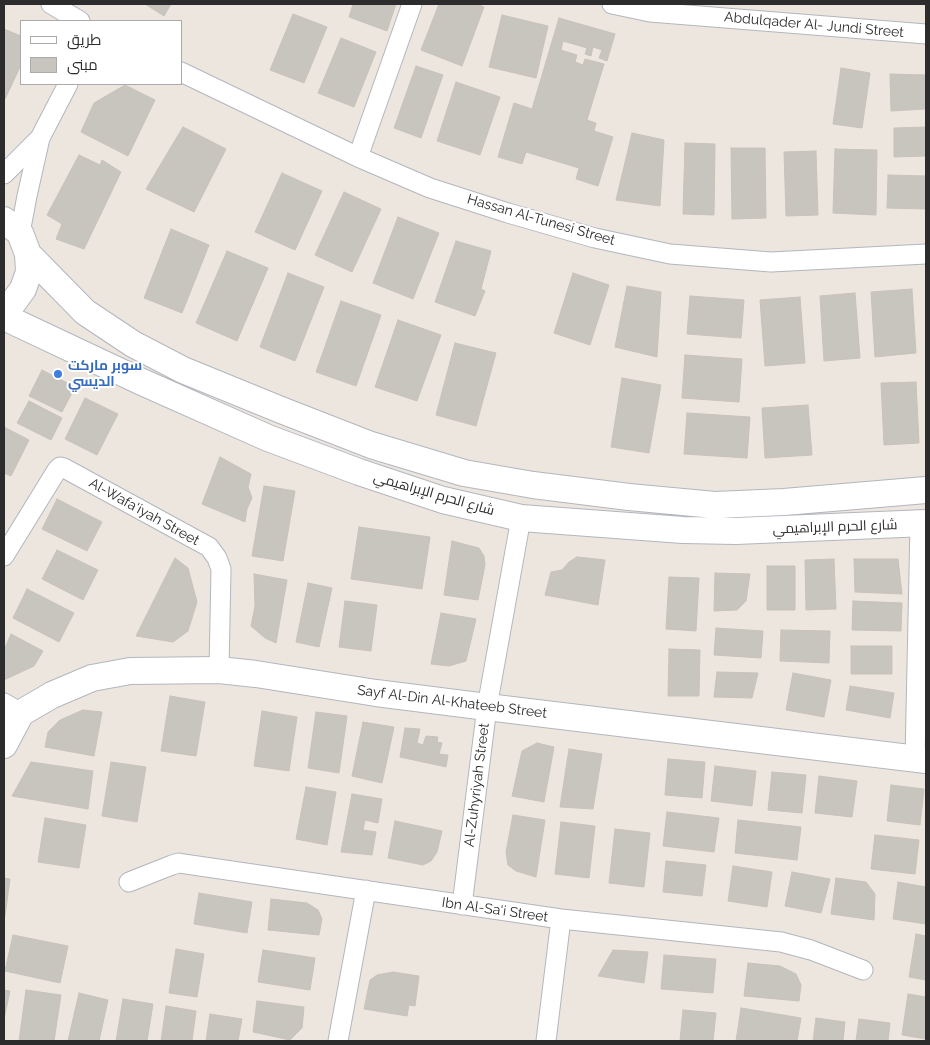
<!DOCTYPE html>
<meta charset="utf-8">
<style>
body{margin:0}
#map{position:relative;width:930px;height:1045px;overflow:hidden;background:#ece6df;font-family:Raleway,Cairo,sans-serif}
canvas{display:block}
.frame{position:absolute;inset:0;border:5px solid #2c2c2c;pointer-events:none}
.legend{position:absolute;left:20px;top:20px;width:162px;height:65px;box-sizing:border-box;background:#fff;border:1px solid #ababab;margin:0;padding:6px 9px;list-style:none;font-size:15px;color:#2c2c2c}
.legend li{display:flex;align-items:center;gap:10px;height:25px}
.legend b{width:25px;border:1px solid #ababab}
</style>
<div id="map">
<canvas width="930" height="1045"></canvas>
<div class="frame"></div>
<ul class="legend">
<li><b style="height:6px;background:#fff"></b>طريق</li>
<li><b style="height:14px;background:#c8c4be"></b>مبنى</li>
</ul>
</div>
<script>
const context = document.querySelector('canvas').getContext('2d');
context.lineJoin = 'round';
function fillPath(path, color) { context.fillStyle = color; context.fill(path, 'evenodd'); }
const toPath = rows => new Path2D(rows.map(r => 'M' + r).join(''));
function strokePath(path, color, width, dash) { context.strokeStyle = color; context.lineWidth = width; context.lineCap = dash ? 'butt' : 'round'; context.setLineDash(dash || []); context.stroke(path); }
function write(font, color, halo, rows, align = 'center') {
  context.font = font + ' Raleway,Cairo,sans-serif'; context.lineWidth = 4; context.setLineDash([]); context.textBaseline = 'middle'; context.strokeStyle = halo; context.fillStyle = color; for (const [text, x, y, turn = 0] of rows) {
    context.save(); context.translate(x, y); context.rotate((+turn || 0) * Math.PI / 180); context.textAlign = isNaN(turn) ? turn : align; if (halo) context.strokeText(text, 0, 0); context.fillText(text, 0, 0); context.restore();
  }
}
const building = toPath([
 [145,4,171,4,164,16,145,4],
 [353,4,396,4,387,31,349,17,353,4],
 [439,4,477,4,484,7,462,66,421,50,439,4],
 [293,14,327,27,304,83,270,70,293,14],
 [502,15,548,26,536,78,489,67,502,15],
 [559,18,615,34,607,61,599,58,602,50,593,47,591,56,585,54,587,48,563,41,561,50,577,55,575,62,583,65,585,59,604,64,587,120,596,123,594,131,613,137,598,186,576,179,579,168,526,152,522,164,498,157,514,103,532,109,559,18],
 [4,29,21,36,21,65,5,99,4,98,4,29],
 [341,38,376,52,354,107,318,93,341,38],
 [416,66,443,75,421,138,394,128,416,66],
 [841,68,870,73,862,128,833,124,841,68],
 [890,74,926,75,926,109,891,111,890,74],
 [456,82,500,97,480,155,437,141,456,82],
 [125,85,155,100,128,156,81,132,94,103,125,85],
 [183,127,226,149,194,212,146,189,183,127],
 [926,127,926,156,894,157,894,128,926,127],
 [632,133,664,140,660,206,616,200,632,133],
 [685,143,715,144,714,215,683,214,685,143],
 [731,148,765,148,766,218,732,219,731,148],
 [835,149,877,150,876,215,833,213,835,149],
 [816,151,818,215,786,216,784,152,816,151],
 [79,155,100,165,102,160,121,172,84,249,56,239,62,224,47,215,79,155],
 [282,173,322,191,295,250,255,232,282,173],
 [888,175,926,176,926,209,887,208,888,175],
 [344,192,381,209,352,272,315,255,344,192],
 [398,217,439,233,413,299,373,283,398,217],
 [171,229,209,245,182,313,144,298,171,229],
 [456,241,491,251,481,289,485,291,475,316,435,302,456,241],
 [227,251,268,268,237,341,196,323,227,251],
 [288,273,324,287,295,361,260,347,288,273],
 [573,273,609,285,590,345,554,333,573,273],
 [627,286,661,292,657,357,615,347,627,286],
 [912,289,916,353,875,357,871,292,912,289],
 [855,293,860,358,824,361,820,296,855,293],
 [690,296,744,300,741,338,687,334,690,296],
 [800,297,805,363,765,366,760,300,800,297],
 [341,301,381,315,356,386,316,372,341,301],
 [398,320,441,335,417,401,375,387,398,320],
 [455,343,496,353,476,426,436,415,455,343],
 [685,355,742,359,739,402,682,398,685,355],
 [42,370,75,387,62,412,29,396,42,370],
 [622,378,661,385,649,453,611,447,622,378],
 [916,382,919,443,884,445,881,383,916,382],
 [85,398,118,414,97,455,65,439,85,398],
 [29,401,62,418,51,440,17,423,29,401],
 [808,405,812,455,765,458,762,408,808,405],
 [687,413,750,417,747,458,684,454,687,413],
 [4,427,29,440,11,476,4,473,4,427],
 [220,457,251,474,248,487,252,498,247,509,245,522,202,504,220,457],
 [264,486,295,491,283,561,252,556,264,486],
 [57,499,102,522,87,551,42,529,57,499],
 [359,527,430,537,422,589,351,579,359,527],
 [452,541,479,548,484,556,485,565,478,600,444,595,452,541],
 [57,550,98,570,83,600,42,579,57,550],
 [577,557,605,560,598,605,545,595,551,572,562,570,569,562,577,557],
 [175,558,188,568,197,602,188,631,173,642,136,636,175,558],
 [834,559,836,609,806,610,805,560,834,559],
 [854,559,898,559,902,594,855,592,854,559],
 [767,566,795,566,795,610,767,610,767,566],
 [715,573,750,574,746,601,737,610,714,611,715,573],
 [254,574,287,580,276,643,265,638,251,626,255,606,254,574],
 [669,577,699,578,696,631,666,629,669,577],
 [308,583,332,588,319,647,296,642,308,583],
 [27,589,74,613,59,642,13,618,27,589],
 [345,601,377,605,371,651,339,647,345,601],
 [853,601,902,603,901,631,852,630,853,601],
 [441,613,476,619,466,661,449,666,431,664,441,613],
 [716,628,763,631,761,658,714,655,716,628],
 [781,630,830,631,829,663,780,661,781,630],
 [11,634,43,651,34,666,4,680,4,650,11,634],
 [851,646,892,646,892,674,851,674,851,646],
 [669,649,700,650,699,696,668,696,669,649],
 [717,672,758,673,752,698,714,697,717,672],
 [793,673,831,680,824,717,786,710,793,673],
 [850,686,894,693,890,718,846,710,850,686],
 [170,696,205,702,196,756,161,751,170,696],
 [83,710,102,712,94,756,45,747,48,732,60,720,83,710],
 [262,711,297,717,289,771,254,766,262,711],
 [316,712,347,716,339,773,308,768,316,712],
 [363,722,394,727,382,783,352,776,363,722],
 [405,728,420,729,417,743,423,745,426,736,438,737,437,742,442,743,439,754,448,755,446,767,400,757,405,728],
 [537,743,554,747,544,802,512,796,522,751,537,743],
 [569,749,602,754,593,809,560,807,569,749],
 [668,759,705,762,702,798,665,795,668,759],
 [31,762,93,771,88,809,12,796,31,762],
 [111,762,146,767,137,822,102,816,111,762],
 [715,766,756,771,752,806,711,801,715,766],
 [772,772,806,775,802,813,768,810,772,772],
 [819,776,857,781,852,817,815,813,819,776],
 [891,785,924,789,920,825,887,821,891,785],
 [306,787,336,792,327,845,296,839,306,787],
 [352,794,382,799,378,823,365,820,363,830,376,832,372,855,341,852,352,794],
 [667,812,719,818,714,852,663,846,667,812],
 [513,815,545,820,536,877,516,871,508,865,506,852,513,815],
 [45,818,86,825,79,868,38,862,45,818],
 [738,820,801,827,797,860,735,853,738,820],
 [395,821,442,831,437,852,431,861,423,865,388,858,395,821],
 [561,822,595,826,589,878,555,874,561,822],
 [615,829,650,833,644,887,609,883,615,829],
 [875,835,919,840,915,874,871,869,875,835],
 [666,861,706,865,702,896,663,892,666,861],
 [733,866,772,872,767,907,728,901,733,866],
 [792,872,830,879,821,913,785,906,792,872],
 [4,878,10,879,5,916,4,915,4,878],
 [836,878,866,882,875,894,874,920,831,914,836,878],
 [898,882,926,887,926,924,893,919,898,882],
 [199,893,252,902,247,933,194,924,199,893],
 [271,899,307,903,318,910,322,919,319,935,268,930,271,899],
 [916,934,926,936,926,980,909,977,916,934],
 [13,935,68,946,60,983,5,971,13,935],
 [176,949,204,954,197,997,169,993,176,949],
 [263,950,315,958,310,990,258,982,263,950],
 [613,950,648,952,644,983,598,976,613,950],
 [664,955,716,959,713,993,661,989,664,955],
 [748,963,780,966,796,974,801,985,799,1001,744,996,748,963],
 [393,972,419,976,415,1006,409,1005,407,1016,364,1009,370,980,377,975,393,972],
 [4,990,10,991,4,1019,4,990],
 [26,990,61,995,54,1041,19,1041,26,990],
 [79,993,108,1000,99,1041,68,1041,79,993],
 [908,994,926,997,926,1039,902,1035,908,994],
 [123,999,153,1004,147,1041,116,1041,123,999],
 [257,1001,304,1007,302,1028,290,1040,253,1032,257,1001],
 [166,1006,196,1011,192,1041,161,1041,166,1006],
 [741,1008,801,1018,797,1041,736,1041,741,1008],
 [683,1010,716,1013,713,1041,680,1041,683,1010],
 [210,1014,242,1019,238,1041,206,1041,210,1014],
 [816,1018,845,1022,843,1041,813,1041,816,1018],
 [859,1019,890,1023,888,1041,856,1041,859,1019]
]);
fillPath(building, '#c8c4be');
strokePath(building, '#c8c2b9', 1);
const street = toPath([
 [51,4,80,21],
 [612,4,650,12,926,34],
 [181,72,358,157,430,188,508,213,595,238,670,254,771,262,926,254],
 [358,157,412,4],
 [4,174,40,138],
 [20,233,27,196,40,138,68,84],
 [4,556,57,470,60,467,64,468,209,547,217,558,221,569,219,670],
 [4,703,21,713],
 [915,759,920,524],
 [129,882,172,865,179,863,185,864,561,919,781,942,811,950,863,970],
 [462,905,487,707,521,518],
 [338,1041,366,890],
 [546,1041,561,919]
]);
const secondary = toPath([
 [4,220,20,233,28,254,29,272,23,289,12,304,4,309],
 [28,254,85,312,133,344,183,370,281,410,371,445,464,473,533,485,629,497,715,505,784,502,926,490],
 [4,317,142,382,268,438,359,472,443,500,521,518,683,530,736,531,926,523],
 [4,745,21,713,52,695,92,678,130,671,219,670,256,674,376,693,487,707,926,760]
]);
strokePath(street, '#b3b6be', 21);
strokePath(secondary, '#b3b6be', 28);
strokePath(street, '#fff', 19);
strokePath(secondary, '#fff', 26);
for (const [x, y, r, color] of [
 [58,374,5,"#3f7fe0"]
]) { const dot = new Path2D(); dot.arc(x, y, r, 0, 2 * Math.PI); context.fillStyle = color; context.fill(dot); strokePath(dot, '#fff', 2); }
write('14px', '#2c2c2c', '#fff', [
 ["Abdulqader Al- Jundi Street",814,25,5],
 ["Hassan Al-Tunesi Street",541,220,16],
 ["شارع الحرم الإبراهيمي",434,494,16],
 ["Al-Wafa'iyah Street",144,512,29],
 ["شارع الحرم الإبراهيمي",835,527,-2],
 ["Sayf Al-Din Al-Khateeb Street",452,702,7],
 ["Al-Zuhyriyah Street",477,785,-83],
 ["Ibn Al-Sa'i Street",495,910,8]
]);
write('bold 14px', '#366cbe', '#fff', [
 ["سوبر ماركت",68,366],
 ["الديسي",68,382]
], 'left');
</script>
